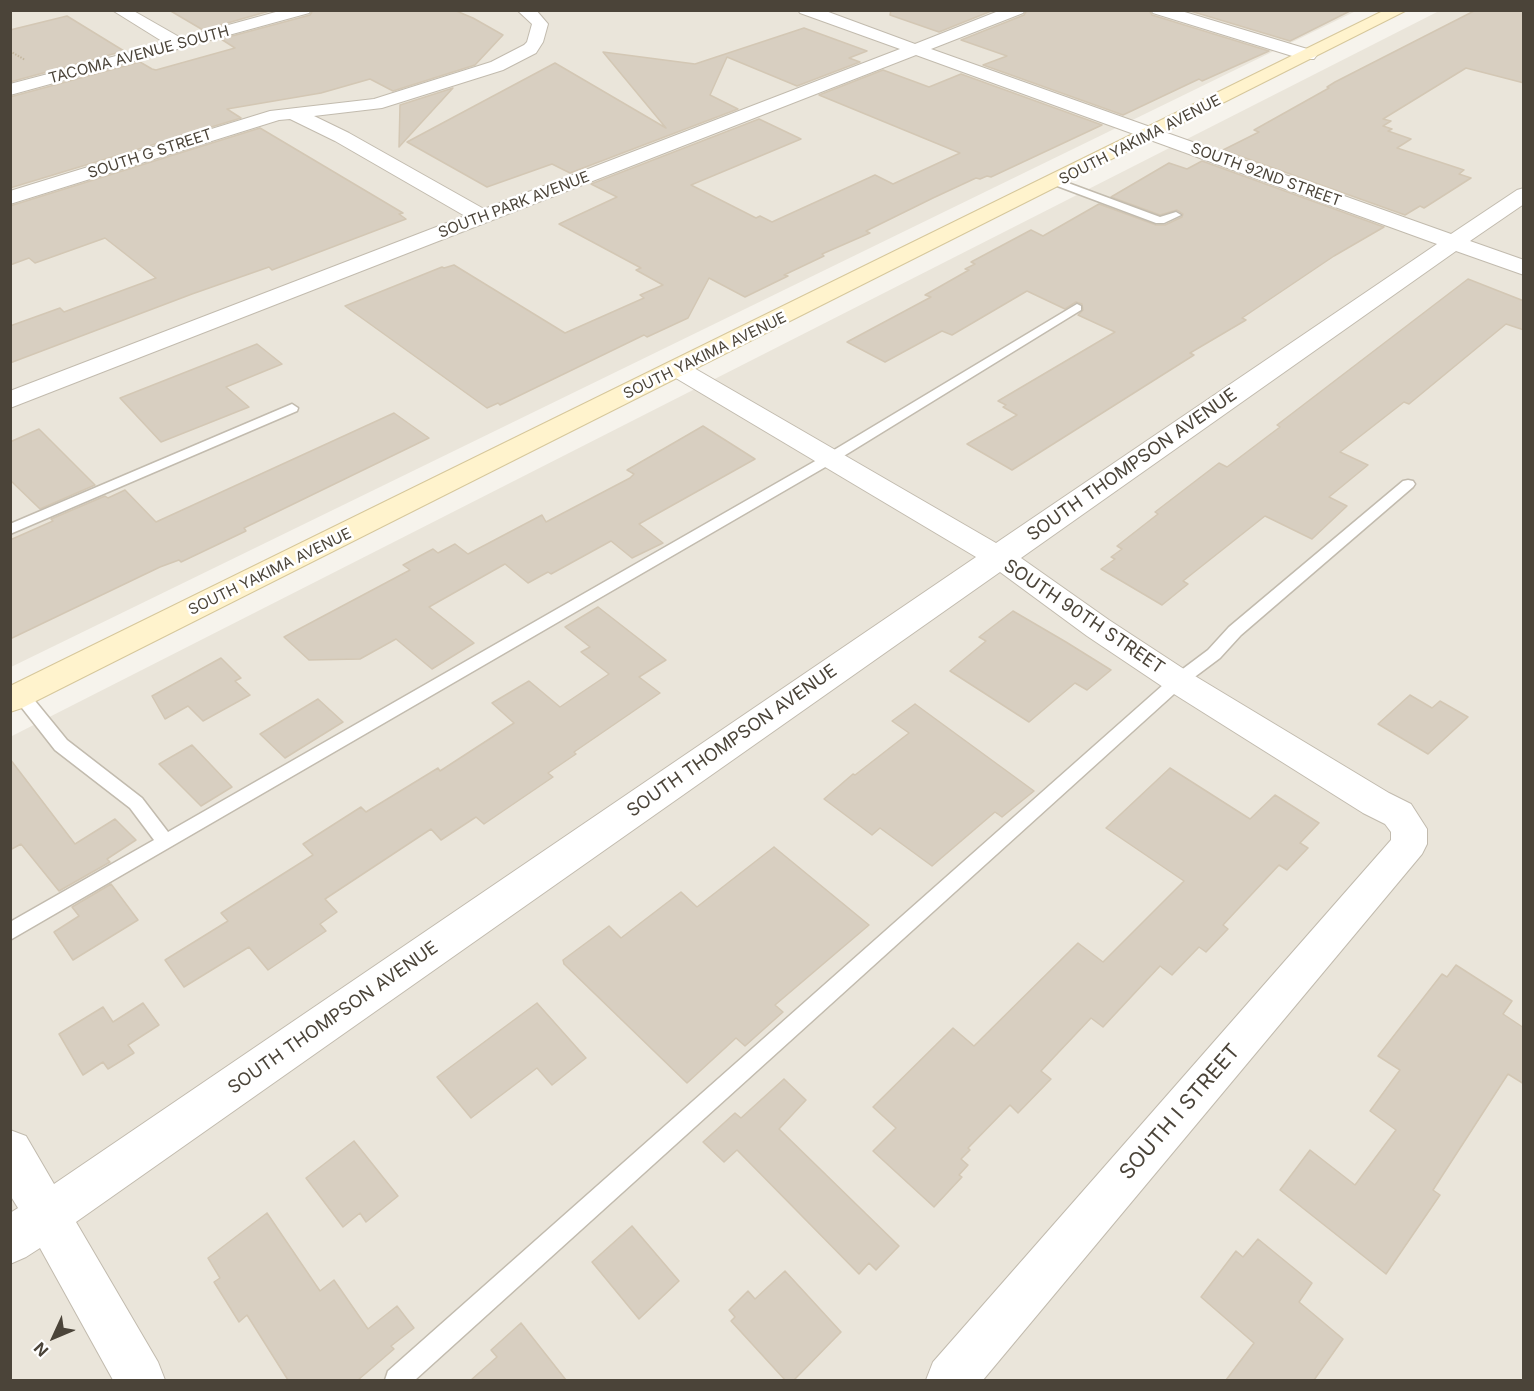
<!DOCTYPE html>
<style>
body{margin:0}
#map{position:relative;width:1534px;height:1391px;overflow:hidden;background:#f6f3ec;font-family:Inter,sans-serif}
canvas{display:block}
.frame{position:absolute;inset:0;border:12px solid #4b4439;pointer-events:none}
.north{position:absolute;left:24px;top:1307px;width:60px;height:60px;-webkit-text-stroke:4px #fff;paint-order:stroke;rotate:226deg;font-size:16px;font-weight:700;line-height:24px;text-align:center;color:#4b4439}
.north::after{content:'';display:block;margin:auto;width:21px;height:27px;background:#4b4439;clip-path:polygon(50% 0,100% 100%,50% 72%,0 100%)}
</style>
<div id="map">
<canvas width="1534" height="1391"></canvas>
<div class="frame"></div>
<div class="north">N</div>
</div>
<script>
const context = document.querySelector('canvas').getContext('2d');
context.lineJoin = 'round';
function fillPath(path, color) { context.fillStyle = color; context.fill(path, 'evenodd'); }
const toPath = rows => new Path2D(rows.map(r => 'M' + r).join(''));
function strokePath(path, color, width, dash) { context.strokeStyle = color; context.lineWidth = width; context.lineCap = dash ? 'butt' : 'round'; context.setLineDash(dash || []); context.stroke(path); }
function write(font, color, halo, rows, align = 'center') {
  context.font = font + ' Inter,sans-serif'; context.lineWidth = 5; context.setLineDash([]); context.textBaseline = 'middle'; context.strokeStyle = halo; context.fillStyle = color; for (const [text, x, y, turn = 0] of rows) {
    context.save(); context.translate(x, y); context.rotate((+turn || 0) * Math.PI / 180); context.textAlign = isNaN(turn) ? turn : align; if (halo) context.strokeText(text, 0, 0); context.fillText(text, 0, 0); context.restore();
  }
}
fillPath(toPath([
 [11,11,1356,11,11,667],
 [1439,11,1523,11,1523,1380,11,1380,10,737]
]), '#eae5da');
const building = toPath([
 [169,10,273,10,203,30,169,10],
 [313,10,454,10,473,18,503,35,475,65,393,91,370,79,321,93,227,109,241,118,10,188,10,97,140,62,152,69,156,70,235,48,221,39,310,15,313,10],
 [891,10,994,10,939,32,890,15,891,10],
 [1027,10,1149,10,1152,15,1269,51,1202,81,1199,79,1123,115,983,65,1007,56,961,40,1024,15,1027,10],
 [1187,10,1352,10,1290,41,1187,10],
 [1476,10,1524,10,1524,83,1466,68,1383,119,1391,121,1383,126,1392,129,1388,131,1411,139,1397,148,1464,170,1459,174,1471,178,1424,208,1420,206,1405,215,1223,150,1259,132,1254,130,1329,88,1327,87,1335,82,1476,10],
 [67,16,124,51,10,82,10,30,67,16],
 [804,28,867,51,849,58,860,62,797,86,727,57,710,95,738,109,570,173,552,164,487,187,407,142,555,63,666,128,603,52,695,64,804,28],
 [883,70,929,87,961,74,1102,125,991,177,987,176,980,179,976,178,933,198,866,231,870,233,822,254,824,256,784,275,788,276,745,297,709,278,688,318,647,337,644,335,500,405,498,403,487,408,345,306,442,267,444,268,454,265,565,333,644,298,640,295,663,285,636,270,641,268,559,224,617,197,591,184,759,119,801,139,691,185,756,218,760,216,772,222,875,175,893,184,960,153,819,95,883,70],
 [453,88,399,147,400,105,453,88],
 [260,128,403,213,399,214,406,219,272,270,269,267,192,294,10,363,10,326,60,308,64,312,156,278,105,238,35,263,29,258,10,265,10,206,260,128],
 [1202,161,1384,227,1334,256,1242,318,1246,320,1190,353,1194,355,1012,470,967,444,1017,415,1003,407,1006,405,998,401,1115,332,1078,315,1083,310,1082,304,1076,302,1065,309,1027,291,952,335,942,331,885,362,847,342,931,297,925,295,969,270,965,269,975,264,971,262,1031,230,1043,236,1099,204,1156,225,1165,225,1182,217,1183,214,1177,210,1160,215,1111,197,1169,163,1187,169,1202,161],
 [1468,279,1524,301,1524,330,1506,324,1409,404,1404,402,1340,452,1368,465,1329,497,1347,506,1312,539,1265,516,1183,581,1188,584,1162,605,1101,569,1115,559,1111,557,1122,549,1117,546,1158,514,1155,512,1219,463,1227,467,1280,427,1277,425,1468,279],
 [257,344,282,364,226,387,249,407,161,442,120,398,257,344],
 [394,413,429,438,244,528,246,531,181,562,179,560,160,567,10,639,10,540,53,521,51,519,105,496,108,498,125,490,156,522,394,413],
 [703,426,755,459,639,524,663,543,632,558,611,541,551,574,548,572,528,583,505,564,429,607,474,643,432,669,396,639,360,659,309,660,284,637,410,570,403,565,433,549,438,553,455,544,468,554,542,515,546,522,630,478,634,474,627,470,703,426],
 [39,429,95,485,40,509,10,480,10,442,39,429],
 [598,607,666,660,639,677,660,693,574,752,576,754,548,773,553,777,484,824,476,817,441,840,431,829,325,899,337,912,320,924,326,931,268,970,249,947,184,987,165,960,228,921,221,913,313,855,303,844,361,807,366,812,438,768,440,771,514,723,492,703,529,681,560,707,609,674,581,652,590,647,565,627,598,607],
 [1013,611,1066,642,1111,670,1087,690,1075,683,1029,722,950,671,986,641,979,637,1013,611],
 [221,658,241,678,235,681,250,695,203,721,188,706,165,719,152,696,221,658],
 [1410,695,1432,708,1440,701,1468,717,1428,754,1378,724,1410,695],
 [318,699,343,722,285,758,260,734,318,699],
 [915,704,1034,791,1002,817,995,812,932,866,880,828,872,835,824,799,853,774,855,775,909,733,892,721,915,704],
 [192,745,232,787,201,806,159,764,192,745],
 [10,759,75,844,115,819,136,840,107,859,110,862,59,891,21,844,10,850,10,759],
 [1170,768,1250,819,1275,795,1319,823,1300,843,1308,848,1287,870,1279,865,1223,925,1228,929,1206,952,1199,947,1172,975,1160,966,1103,1027,1091,1018,1041,1071,1051,1079,1018,1113,1010,1105,968,1148,970,1150,961,1159,968,1165,959,1175,962,1177,934,1207,873,1151,896,1128,873,1107,953,1028,974,1046,1078,943,1103,962,1184,881,1106,828,1170,768],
 [774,847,869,925,775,1005,783,1012,745,1046,736,1038,687,1083,564,964,563,960,609,926,621,938,681,892,697,907,774,847],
 [111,884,138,920,73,960,54,932,79,916,72,907,111,884],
 [1456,965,1512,1001,1503,1014,1524,1028,1524,1084,1508,1074,1433,1190,1440,1195,1386,1274,1280,1190,1310,1150,1355,1185,1396,1130,1370,1111,1400,1070,1378,1056,1442,974,1447,977,1456,965],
 [143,1003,159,1025,128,1045,134,1053,108,1069,103,1062,83,1075,59,1034,103,1007,113,1022,143,1003],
 [537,1003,586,1058,552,1085,537,1068,471,1118,437,1077,537,1003],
 [784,1079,806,1100,779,1129,899,1246,876,1270,869,1263,859,1274,737,1150,724,1162,703,1142,735,1113,741,1118,784,1079],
 [354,1141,398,1196,366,1222,360,1213,343,1227,306,1178,354,1141],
 [267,1213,320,1291,334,1280,368,1329,397,1306,414,1328,391,1346,394,1349,358,1380,288,1380,247,1315,239,1322,214,1282,220,1278,208,1258,267,1213],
 [632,1226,679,1281,639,1319,592,1262,632,1226],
 [1258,1239,1312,1283,1299,1302,1343,1339,1314,1380,1226,1380,1254,1343,1201,1297,1236,1251,1243,1257,1258,1239],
 [785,1271,841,1332,794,1380,785,1380,731,1321,735,1317,729,1310,748,1291,755,1299,785,1271],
 [521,1323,566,1380,471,1380,497,1357,491,1350,521,1323]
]);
fillPath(building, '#d8cfc1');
strokePath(building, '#d3c7b4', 1.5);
const service = toPath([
 [1052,180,1060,180,1160,217,1176,212,1181,215,1164,223,1156,223,1052,184,1052,180],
 [1077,304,1081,306,1081,310,834,462,10,940,10,922,154,840,130,808,55,750,15,699,13,695,15,691,27,691,67,740,142,798,168,832,824,456,1077,304],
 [292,404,298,408,297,411,10,534,10,524,292,404],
 [1408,480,1413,481,1415,484,1413,487,1241,635,1220,658,1184,685,415,1380,385,1380,388,1371,1172,677,1208,650,1229,627,1403,481,1408,480]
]);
const minor = toPath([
 [112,10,132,10,181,38,283,10,311,10,309,13,10,95,10,84,165,43,112,10],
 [517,10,536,10,548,24,543,42,536,53,503,70,382,108,314,116,349,133,484,209,900,49,800,13,798,10,823,10,915,44,1001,10,1025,10,1023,13,931,49,1451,234,1517,190,1524,188,1524,204,1470,241,1524,260,1524,275,1456,251,1021,558,1109,620,1190,673,1389,793,1411,804,1427,829,1427,844,1422,854,983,1380,926,1380,933,1362,1391,840,1391,832,1385,824,1363,813,1166,689,1087,636,1000,572,76,1222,158,1362,165,1380,113,1380,40,1248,26,1257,10,1264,10,1213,18,1208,10,1195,10,1130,26,1136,54,1184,976,557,669,374,666,369,669,364,678,362,687,364,996,543,1437,244,916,55,10,408,10,391,465,216,335,141,290,119,279,120,10,204,10,191,270,111,374,99,491,62,524,45,527,42,532,24,517,10],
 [1151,10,1178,10,1314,51,1317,55,1314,59,1302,59,1153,13,1151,10]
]);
const secondary = toPath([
 [1385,10,1407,10,22,708,10,712,10,686,1385,10]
]);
strokePath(service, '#c2bbae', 3);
strokePath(minor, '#c2bbae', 2);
strokePath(secondary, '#d6c79b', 2);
strokePath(toPath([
 [10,51,25,60]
]), '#c4b79f', 2, [1.5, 1.5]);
fillPath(service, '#fff');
fillPath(minor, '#fff');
fillPath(secondary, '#fff3cd');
write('15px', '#4b4439', '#fff', [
 ["TACOMA AVENUE SOUTH",139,55,-15],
 ["SOUTH YAKIMA AVENUE",1140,140,-27],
 ["SOUTH G STREET",150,154,-18],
 ["SOUTH 92ND STREET",1266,175,20],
 ["SOUTH PARK AVENUE",514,205,-21],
 ["SOUTH YAKIMA AVENUE",705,356,-26],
 ["SOUTH YAKIMA AVENUE",270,572,-26]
]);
write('18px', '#4b4439', '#fff', [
 ["SOUTH THOMPSON AVENUE",1132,465,-35],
 ["SOUTH 90TH STREET",1084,617,34],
 ["SOUTH THOMPSON AVENUE",732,741,-35],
 ["SOUTH THOMPSON AVENUE",333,1018,-35]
]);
write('21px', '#4b4439', '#fff', [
 ["SOUTH I STREET",1180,1112,-49]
]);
</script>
